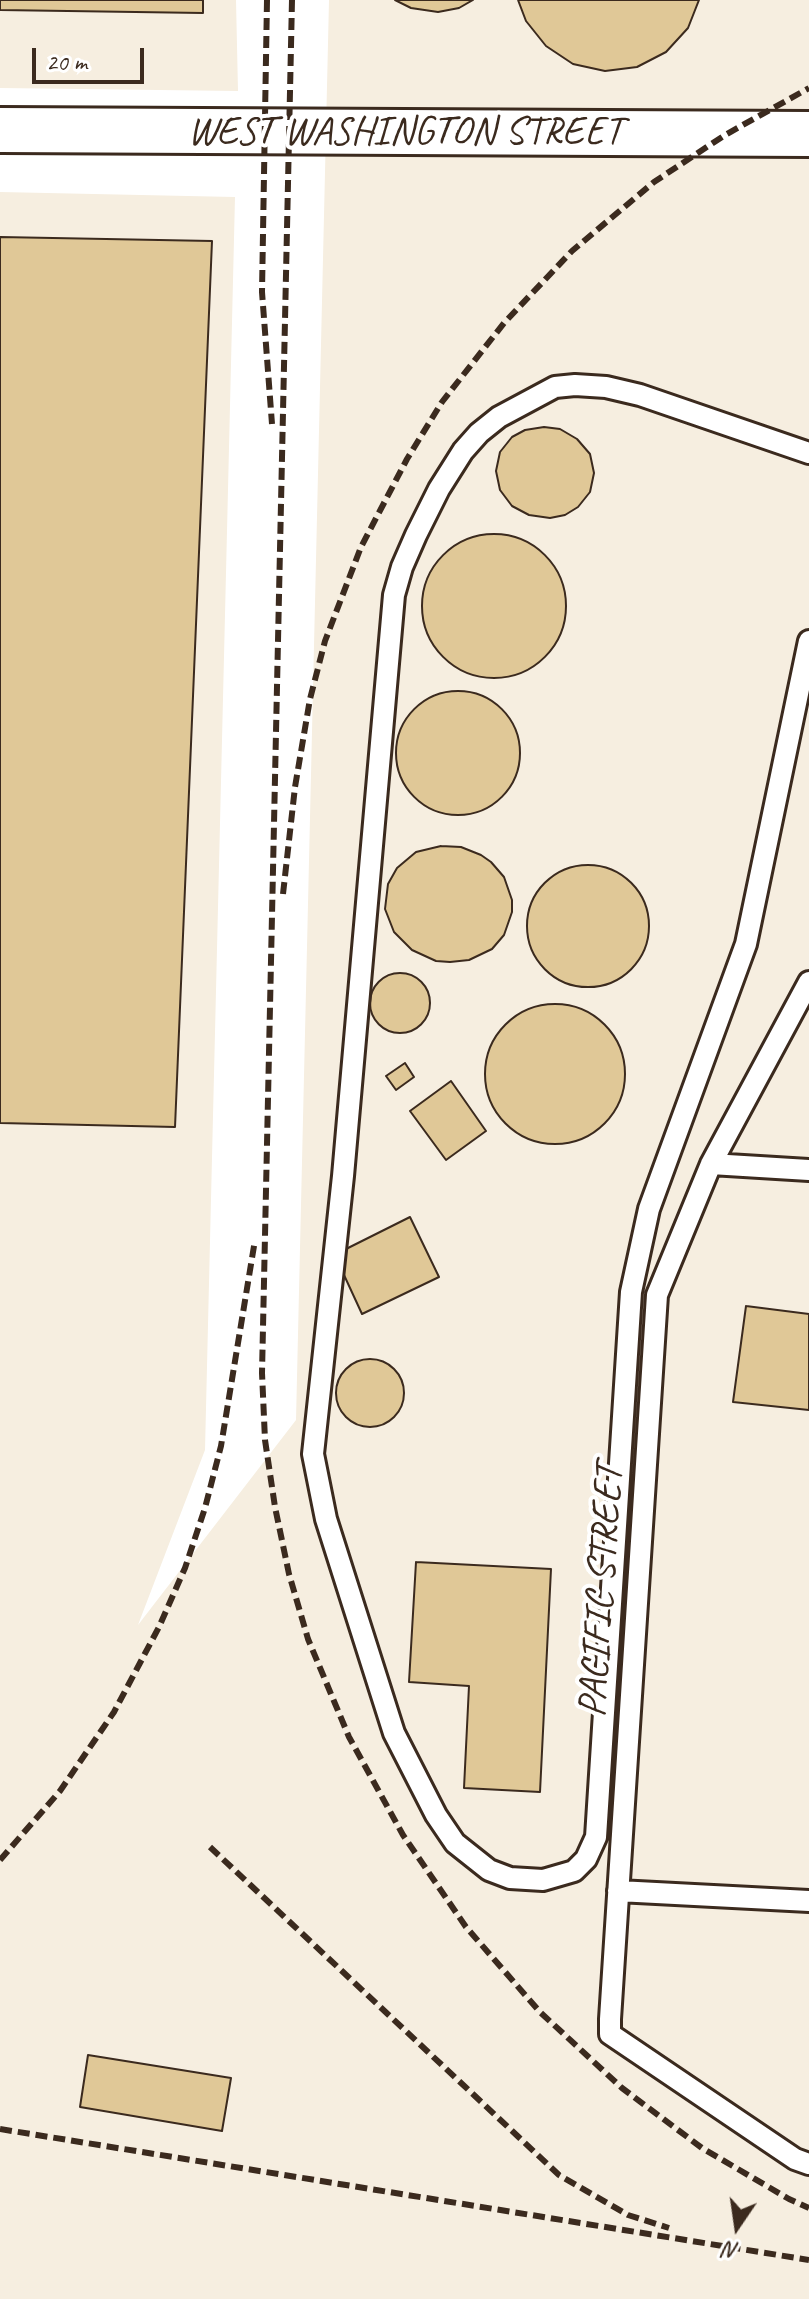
<!DOCTYPE html>
<style>
body{margin:0}
#map{position:relative;width:809px;height:2299px;overflow:hidden;background:#fff;font-family:Caveat,sans-serif}
canvas{display:block}
.north{position:absolute;left:697px;top:2187px;width:80px;height:80px;-webkit-text-stroke:6px #fff;paint-order:stroke;rotate:193deg;font-size:22px;font-weight:700;line-height:32px;text-align:center;color:#3b2a1e}
.north::after{content:'';display:block;margin:auto;width:28px;height:36px;background:#3b2a1e;clip-path:polygon(50% 0,100% 100%,50% 72%,0 100%)}
.scale{position:absolute;left:32px;top:48px;width:112px;height:36px;box-sizing:border-box;border:4px solid #3b2a1e;border-top:0;padding-left:10px;font-size:24px;line-height:28px;white-space:nowrap;color:#3b2a1e;-webkit-text-stroke:6px #fff;paint-order:stroke}
</style>
<div id="map">
<canvas width="809" height="2299"></canvas>
<div class="north">N</div>
<div class="scale">20 m</div>
</div>
<script>
const context = document.querySelector('canvas').getContext('2d');
context.lineJoin = 'round';
function fillPath(path, color) { context.fillStyle = color; context.fill(path, 'evenodd'); }
const toPath = rows => new Path2D(rows.map(r => 'M' + r).join(''));
function strokePath(path, color, width, dash) { context.strokeStyle = color; context.lineWidth = width; context.lineCap = dash ? 'butt' : 'round'; context.setLineDash(dash || []); context.stroke(path); }
function write(font, color, halo, rows, align = 'center') {
  context.font = font + ' Caveat,sans-serif'; context.lineWidth = 8; context.setLineDash([]); context.textBaseline = 'middle'; context.strokeStyle = halo; context.fillStyle = color; for (const [text, x, y, turn = 0] of rows) {
    context.save(); context.translate(x, y); context.rotate((+turn || 0) * Math.PI / 180); context.textAlign = isNaN(turn) ? turn : align; if (halo) context.strokeText(text, 0, 0); context.fillText(text, 0, 0); context.restore();
  }
}
fillPath(toPath([
 [0,0,236,0,238,91,0,88],
 [329,0,809,0,809,2299,0,2299,0,192,235,197,205,1450,138,1625,296,1420]
]), '#f6eee0');
const building = toPath([
 [0,0,203,0,203,13,0,10,0,0],
 [395,0,473,0,459,8,438,12,411,8,395,0],
 [518,0,699,0,688,28,666,52,637,67,605,71,573,64,546,46,526,21,518,0],
 [0,237,212,241,175,1127,0,1123,0,237],
 [544,427,560,429,577,439,590,454,594,473,590,492,578,507,565,515,550,518,529,515,512,506,500,490,496,471,500,452,512,437,525,430,544,427],
 '422 606a72 72 0 1 1 144 0a72 72 0 1 1-144 0Z',
 '396 753a62 62 0 1 1 124 0a62 62 0 1 1-124 0Z',
 [441,846,461,847,481,855,491,862,504,877,512,900,512,912,504,935,492,949,469,960,450,962,436,961,412,950,394,932,385,909,388,884,397,868,416,852,441,846],
 '527 926a61 61 0 1 1 122 0a61 61 0 1 1-122 0Z',
 '370 1003a30 30 0 1 1 60 0a30 30 0 1 1-60 0Z',
 '485 1074a70 70 0 1 1 140 0a70 70 0 1 1-140 0Z',
 [405,1063,414,1077,396,1090,386,1076,405,1063],
 [451,1081,486,1131,446,1160,410,1111,451,1081],
 [410,1217,439,1277,362,1314,338,1262,346,1258,342,1251,410,1217],
 [746,1306,809,1314,809,1410,733,1402,746,1306],
 '336 1393a34 34 0 1 1 68 0a34 34 0 1 1-68 0Z',
 [416,1562,551,1569,540,1792,464,1788,469,1686,409,1682,416,1562],
 [88,2055,231,2078,222,2131,80,2107,88,2055]
]);
fillPath(building, '#e0c897');
strokePath(building, '#3b2a1e', 2);
const service = toPath([
 [809,453,640,395,606,387,575,385,555,387,499,417,479,433,463,451,439,489,416,535,402,567,394,595,343,1176,313,1454,326,1519,394,1733,436,1815,455,1843,489,1870,510,1878,543,1880,574,1871,586,1859,596,1837,631,1292,649,1209,746,944,809,641],
 [809,982,711,1164,657,1295,610,2019,610,2034,795,2159,809,2164],
 [711,1164,809,1170],
 [618,1891,809,1901]
]);
const tertiary = toPath([
 [0,130,809,134]
]);
strokePath(service, '#3b2a1e', 26);
strokePath(tertiary, '#3b2a1e', 50);
strokePath(service, '#fff', 20);
strokePath(tertiary, '#fff', 44);
strokePath(toPath([
 [267,0,262,292,272,424],
 [292,0,262,1373,265,1440,275,1507,289,1574,308,1639,349,1737,403,1835,466,1927,540,2012,622,2088,702,2148,789,2199,809,2208],
 [283,894,295,787,310,699,325,641,361,547,407,459,442,402,504,323,572,251,654,182,725,135,809,88],
 [210,1847,559,2175,628,2215,669,2228],
 [0,1860,60,1791,114,1712,159,1627,185,1568,205,1508,221,1446,255,1240],
 [0,2129,809,2260]
]), '#3b2a1e', 6, [12, 6]);
write('40px', '#3b2a1e', '#fff', [
 ["WEST WASHINGTON STREET",405,133],
 ["PACIFIC STREET",602,1591,-86]
]);
</script>
